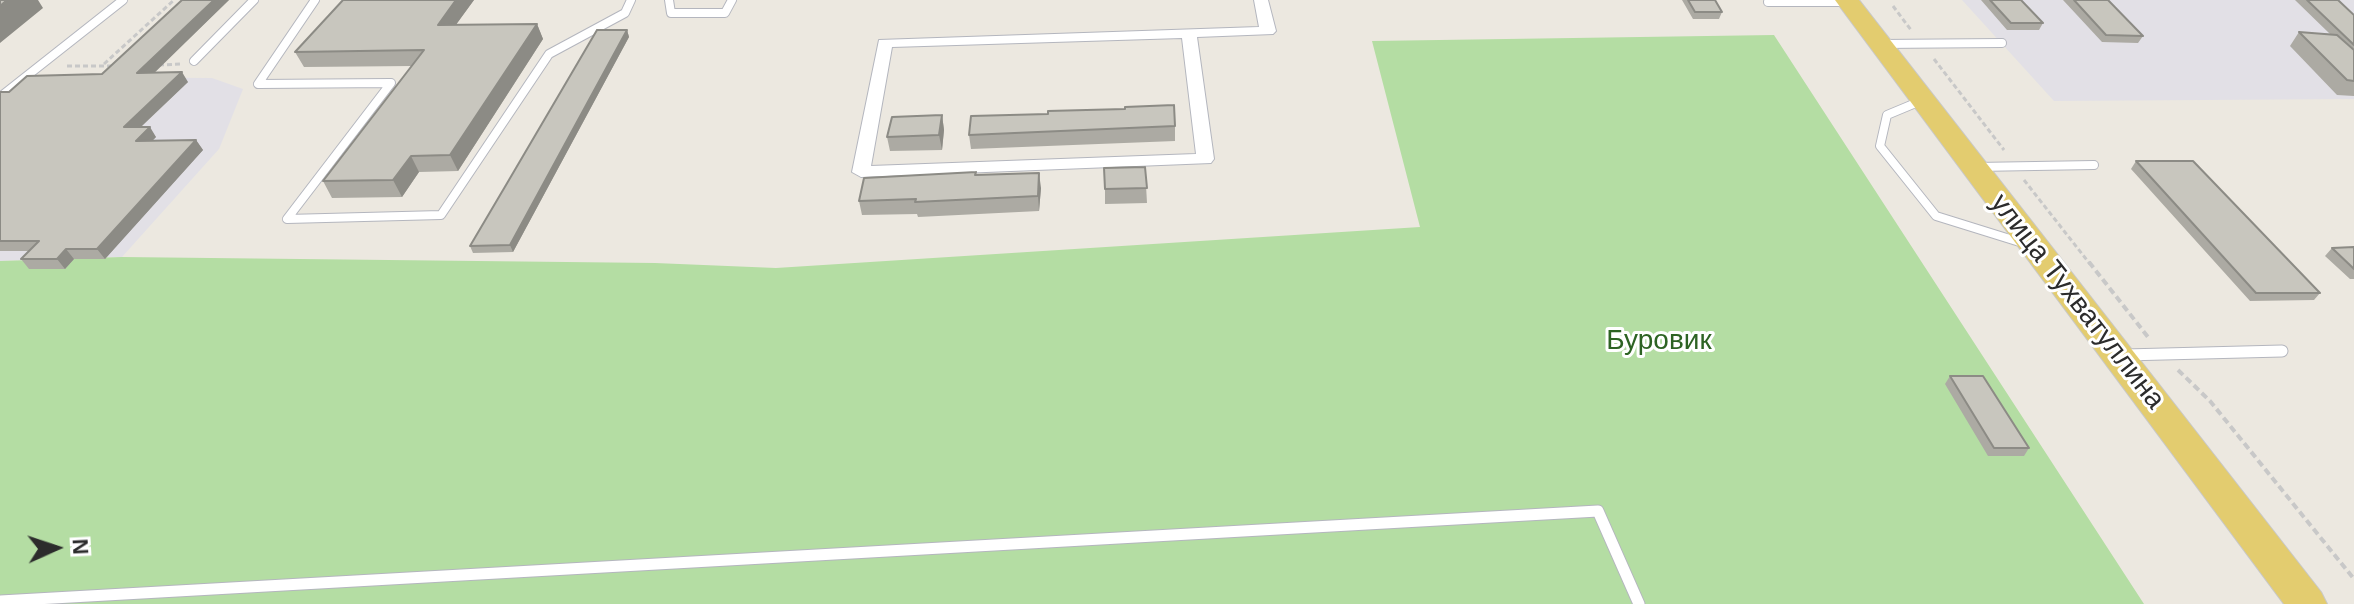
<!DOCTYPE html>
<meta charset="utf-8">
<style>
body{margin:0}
#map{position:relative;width:2354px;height:604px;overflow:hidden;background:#ece8e0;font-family:Arial,sans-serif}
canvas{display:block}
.north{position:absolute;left:16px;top:508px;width:80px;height:80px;-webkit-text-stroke:6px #fff;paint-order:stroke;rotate:87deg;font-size:22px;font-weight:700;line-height:32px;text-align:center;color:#2c2c2c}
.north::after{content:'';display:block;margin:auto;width:28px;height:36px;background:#2c2c2c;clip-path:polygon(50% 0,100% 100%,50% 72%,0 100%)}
</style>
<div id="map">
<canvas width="2354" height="604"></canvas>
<div class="north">N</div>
</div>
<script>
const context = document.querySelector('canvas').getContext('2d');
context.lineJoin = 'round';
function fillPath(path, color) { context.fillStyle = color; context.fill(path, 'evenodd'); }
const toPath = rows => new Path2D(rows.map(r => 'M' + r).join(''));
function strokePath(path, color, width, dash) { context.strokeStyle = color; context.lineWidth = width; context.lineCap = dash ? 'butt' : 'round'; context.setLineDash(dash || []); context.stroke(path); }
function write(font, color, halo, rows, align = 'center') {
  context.font = font + ' Arial,sans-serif'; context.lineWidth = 6; context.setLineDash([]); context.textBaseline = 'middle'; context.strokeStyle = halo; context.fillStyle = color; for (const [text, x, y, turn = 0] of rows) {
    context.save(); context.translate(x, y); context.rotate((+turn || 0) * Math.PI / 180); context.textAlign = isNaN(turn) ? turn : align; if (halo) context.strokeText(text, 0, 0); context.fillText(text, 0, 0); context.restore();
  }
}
fillPath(toPath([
 [1962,0,2354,0,2354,99,2054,101],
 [44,77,212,78,243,89,219,149,122,257,0,261,0,111]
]), '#e2e0e6');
fillPath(toPath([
 [1774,35,2144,604,0,604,0,261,122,257,655,263,776,268,1420,227,1372,41]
]), '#b4dda3');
const serviceFar1 = toPath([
 [315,0,258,84,391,83,287,219,441,215,549,54,625,13,631,0],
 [669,0,671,13,725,13,732,0],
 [1768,2,1849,2],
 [1880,44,2002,43],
 [194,61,254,0],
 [0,97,123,0],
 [1923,100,1887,115,1880,146,1936,216,2026,244],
 [1976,167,2094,165]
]);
const service = toPath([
 [2125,355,2282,351],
 [0,601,1598,511,1639,604]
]);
const minor = toPath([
 [1254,0,1268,0,1276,31,1273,34,1197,37,1214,159,1211,163,861,177,852,172,879,40,1259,27,1254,0],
 [1182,38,1196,154,871,166,892,47,1182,38]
]);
const primary = toPath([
 [1835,0,1859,0,2321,592,2327,604,2284,604,1835,0]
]);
strokePath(serviceFar1, '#b4b6be', 10);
strokePath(service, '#b4b6be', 13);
strokePath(minor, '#b4b6be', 2);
strokePath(primary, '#c8c8c8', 2);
strokePath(toPath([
 [1893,6,1911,30],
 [1934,59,2004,150],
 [104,64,174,0],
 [159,65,182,64],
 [67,66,114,66],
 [2024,180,2090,264]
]), '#c8c8c8', 3, [5, 3]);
strokePath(toPath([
 [2089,262,2148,337],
 [2178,370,2210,401,2354,579]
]), '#c8c8c8', 4, [7, 4]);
strokePath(serviceFar1, '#fff', 8);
strokePath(service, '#fff', 11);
fillPath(minor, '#fff');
fillPath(primary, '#e3cc6f');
fillPath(toPath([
 [182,0,229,0,154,72,188,82,141,127,156,137,152,141,196,140,203,150,105,259,74,259,65,269,29,269,21,259,29,251,0,251,0,92,9,92,102,74],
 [343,0,474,0,456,24,537,24,543,39,458,171,419,172,402,197,332,198,323,181,412,66,304,67,295,52],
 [1682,0,1715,0,1722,12,1719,19,1693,19],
 [1981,0,2021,0,2043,23,2039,30,2007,30],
 [2063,0,2108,0,2143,36,2138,43,2102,42],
 [2295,0,2338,0,2354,15,2354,96,2337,95,2290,46,2299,32,2330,34],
 [627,30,629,37,513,252,473,253,470,246],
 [942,115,944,130,942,150,890,151,887,137],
 [1175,126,1175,141,971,149,969,135],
 [2136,161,2320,293,2314,300,2250,301,2131,169],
 [1145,167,1147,203,1105,204,1105,189],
 [976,175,1041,188,1039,211,918,217,917,214,862,215,859,201],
 [2354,247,2354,279,2350,279,2325,256,2332,248],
 [1950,376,2029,448,2024,456,1988,456,1945,384]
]), '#acaaa3');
fillPath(toPath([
 [7,0,38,0,43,8,0,43,0,6],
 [214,0,229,0,144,83,137,73],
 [456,0,474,0,445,40,438,25],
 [537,24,543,39,458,171,450,155],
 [627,30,629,37,513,252,510,245],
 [182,72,188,82,130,137,124,127],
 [942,115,944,130,942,150,939,135],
 [150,127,156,137,142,151,136,141],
 [196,140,203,150,105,259,97,249],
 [411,156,419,172,402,197,393,180],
 [1039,173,1041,188,1039,211,1038,196],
 [66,249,74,259,65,269,57,259]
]), '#8c8b85');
const building = toPath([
 [0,0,7,0,0,6,0,0],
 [182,0,214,0,137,73,182,72,124,127,150,127,136,141,196,140,97,249,66,249,57,259,21,259,39,241,0,241,0,92,9,92,27,76,102,74,182,0],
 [343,0,456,0,438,25,537,24,450,155,411,156,393,180,323,181,424,50,295,52,343,0],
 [1688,0,1715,0,1722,12,1695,12,1688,0],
 [1990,0,2021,0,2043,23,2011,23,1990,0],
 [2074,0,2108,0,2143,36,2106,35,2074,0],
 [2307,0,2338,0,2354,15,2354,45,2307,0],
 [597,30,627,30,510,245,470,246,506,185,597,30],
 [2299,32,2337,35,2354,50,2354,81,2347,80,2299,32],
 [1174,105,1175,126,969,135,971,116,1048,114,1048,111,1125,109,1125,107,1174,105],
 [942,115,939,135,887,137,892,117,942,115],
 [2136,161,2193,161,2320,293,2256,293,2136,161],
 [1145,167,1147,188,1105,189,1104,168,1145,167],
 [976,172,975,175,1039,173,1038,196,915,202,916,199,859,201,864,178,976,172],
 [2354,247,2354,269,2332,248,2354,247],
 [1950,376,1983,376,2029,448,1994,448,1950,376]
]);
fillPath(building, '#c8c6be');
strokePath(building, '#8c8b85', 2);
write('28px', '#2c2c2c', '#fff', [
 ["улица Тухватуллина",2077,302,52]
]);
write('28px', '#2d6323', '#fff', [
 ["Буровик",1659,341]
]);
</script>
